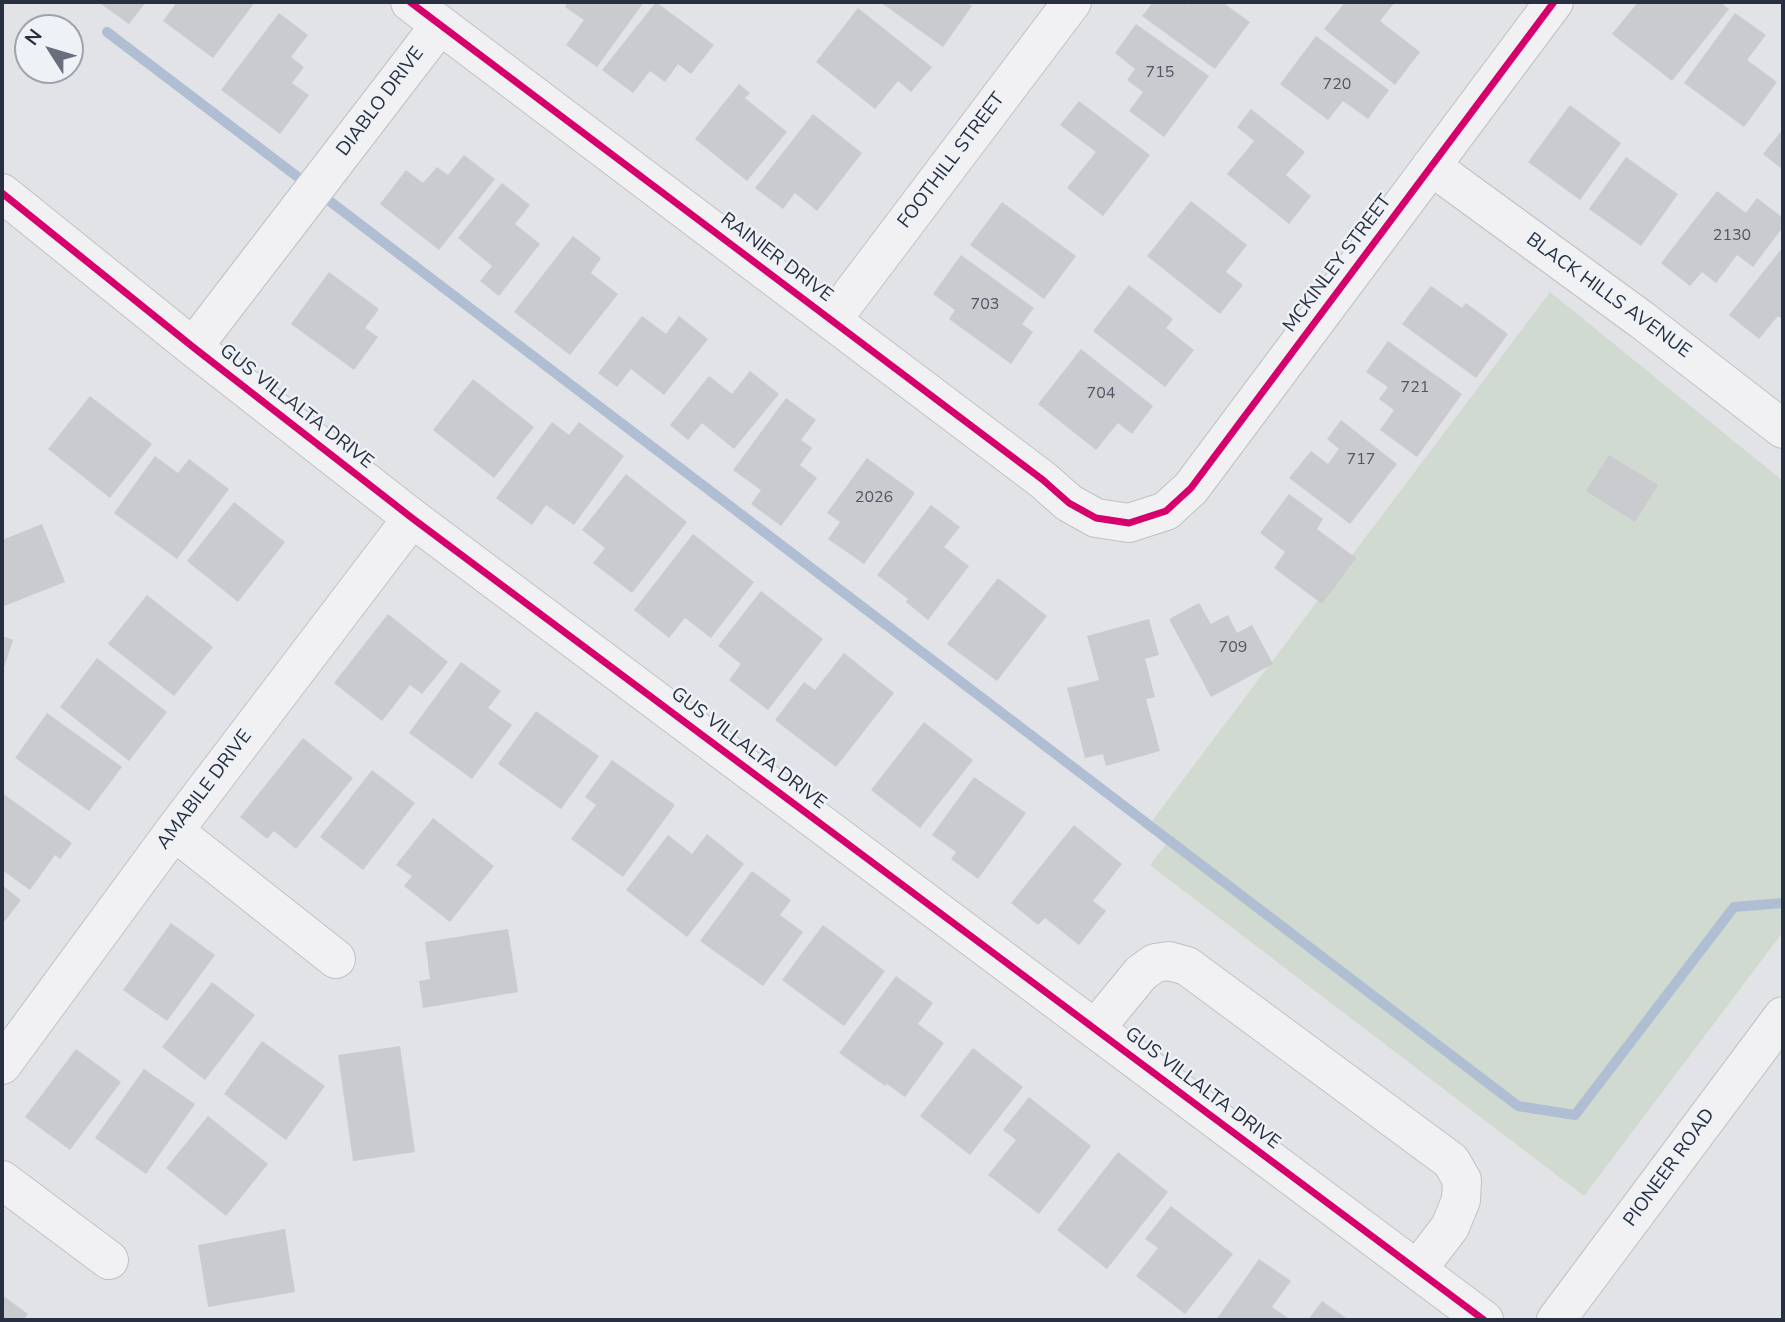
<!DOCTYPE html>
<style>
body{margin:0}
#map{position:relative;width:1785px;height:1322px;overflow:hidden;background:#e1e3e6;font-family:"Nunito Sans",sans-serif}
canvas{display:block}
.frame{position:absolute;inset:0;border:4px solid #272f40;pointer-events:none}
.north{position:absolute;left:14px;top:14px;width:70px;height:70px;box-sizing:border-box;background:#eef1f6;border:2px solid #9ea3ad;border-radius:50%;rotate:307deg;font-size:19px;font-weight:700;line-height:28px;text-align:center;color:#272f40}
.north::after{content:'';display:block;margin:auto;width:24px;height:32px;background:#686e7a;clip-path:polygon(50% 0,100% 100%,50% 72%,0 100%)}
</style>
<div id="map">
<canvas width="1785" height="1322"></canvas>
<div class="frame"></div>
<div class="north">N</div>
</div>
<script>
const context = document.querySelector('canvas').getContext('2d');
context.lineJoin = 'round';
function fillPath(path, color) { context.fillStyle = color; context.fill(path, 'evenodd'); }
const toPath = rows => new Path2D(rows.map(r => 'M' + r).join(''));
function strokePath(path, color, width, dash) { context.strokeStyle = color; context.lineWidth = width; context.lineCap = dash ? 'butt' : 'round'; context.setLineDash(dash || []); context.stroke(path); }
function write(font, color, halo, rows, align = 'center') {
  context.font = font + ' "Nunito Sans",sans-serif'; context.lineWidth = 5; context.setLineDash([]); context.textBaseline = 'middle'; context.strokeStyle = halo; context.fillStyle = color; for (const [text, x, y, turn = 0] of rows) {
    context.save(); context.translate(x, y); context.rotate((+turn || 0) * Math.PI / 180); context.textAlign = isNaN(turn) ? turn : align; if (halo) context.strokeText(text, 0, 0); context.fillText(text, 0, 0); context.restore();
  }
}
fillPath(toPath([
 [1550,292,1783,481,1783,932,1584,1196,1150,865,1172,836,1152,821]
]), '#d1dad1');
strokePath(toPath([
 [107,32,307,184],
 [319,193,1518,1106,1575,1115,1734,907,1783,903]
]), '#afbed2', 10);
fillPath(toPath([
 [98,2,146,2,129,24],
 [177,2,255,2,213,58,163,21],
 [568,2,644,2,597,67,566,45,584,20,565,7],
 [656,2,714,45,691,74,678,64,665,82,650,71,633,93,602,70],
 [880,2,966,2,972,6,943,47],
 [1153,2,1185,2,1189,5,1191,2,1222,2,1250,22,1215,69,1142,16],
 [1345,2,1395,2,1380,21,1420,52,1395,85,1324,29],
 [1638,2,1720,2,1729,9,1672,81,1612,34],
 [858,8,932,67,911,92,898,81,875,109,816,62],
 [279,13,308,35,291,57,304,67,292,83,309,95,280,134,221,90],
 [1735,13,1766,35,1747,60,1777,82,1744,127,1684,83],
 [1136,24,1209,76,1164,137,1129,111,1143,92,1127,80,1135,69,1115,53],
 [1316,36,1389,90,1368,119,1343,101,1328,120,1280,84],
 [739,84,750,93,745,98,787,132,747,181,695,139],
 [1079,101,1150,155,1103,216,1067,188,1096,152,1060,125],
 [1570,105,1621,143,1580,200,1528,162],
 [1251,109,1305,152,1286,175,1311,196,1289,224,1227,174,1254,141,1237,127],
 [813,114,862,153,817,211,795,193,783,209,755,188],
 [1783,129,1783,170,1763,154],
 [464,155,495,179,439,250,380,204,406,170,423,183,437,167,448,175],
 [1626,157,1678,194,1641,246,1589,209],
 [502,183,530,205,515,224,540,244,499,296,480,281,492,266,458,238],
 [1717,191,1746,213,1757,198,1783,218,1783,227,1753,267,1737,255,1716,283,1702,272,1690,286,1661,263],
 [1191,201,1247,245,1226,272,1243,285,1220,314,1147,256],
 [1002,202,1076,256,1044,299,970,245],
 [573,236,601,258,591,273,618,294,570,355,514,312],
 [1783,247,1783,320,1778,316,1759,339,1729,315],
 [961,255,1034,308,1022,324,1033,332,1011,364,949,319,955,310,933,294],
 [329,272,379,309,365,328,378,337,354,370,291,324],
 [1129,285,1173,319,1166,328,1194,350,1165,387,1093,331],
 [1431,286,1462,308,1466,303,1508,334,1476,378,1402,324],
 [642,316,666,334,679,316,708,339,664,395,631,369,617,387,598,373],
 [1388,341,1462,394,1417,457,1380,430,1394,410,1379,399,1388,387,1366,372],
 [1081,349,1153,406,1132,434,1118,423,1096,450,1038,404],
 [750,371,779,394,734,449,702,423,688,440,670,425,709,376,732,394],
 [473,379,534,427,494,478,433,430],
 [90,396,152,444,110,498,48,449],
 [786,398,816,420,801,440,812,448,800,465,817,478,781,526,751,504,761,490,733,470],
 [1341,420,1397,464,1350,524,1289,478,1311,451,1328,464,1339,449,1327,439],
 [552,422,569,435,579,422,624,456,574,525,546,505,532,525,496,498],
 [1609,455,1658,485,1635,522,1586,491],
 [155,456,178,473,189,459,229,489,177,559,114,513],
 [867,458,915,493,864,564,828,539,840,522,827,513],
 [626,474,687,522,632,593,593,563,605,548,582,530],
 [1289,494,1323,519,1317,529,1356,558,1322,604,1274,568,1285,552,1260,533],
 [234,502,285,542,238,602,187,561],
 [931,505,960,527,944,547,969,566,928,620,906,602,908,599,877,575],
 [42,524,65,582,2,607,2,540],
 [693,534,754,582,711,638,685,618,669,638,634,610],
 [998,578,1047,616,997,681,947,644],
 [761,591,823,639,768,710,729,680,741,664,718,646],
 [147,595,213,647,174,696,108,644],
 [1199,603,1211,624,1228,615,1237,633,1252,625,1273,664,1211,697,1169,619],
 [388,614,448,662,422,694,410,685,382,721,334,683],
 [1149,619,1159,655,1145,659,1155,697,1146,699,1160,751,1106,766,1103,754,1085,758,1067,688,1099,680,1087,636],
 [2,636,13,640,2,674],
 [844,653,894,693,836,767,775,720,804,682,815,690],
 [97,658,167,712,129,761,60,707],
 [461,662,501,691,488,708,512,725,472,779,409,733],
 [536,711,599,756,561,809,498,764],
 [47,713,122,767,89,811,15,758],
 [924,722,973,760,920,828,871,790],
 [303,738,353,778,296,849,274,831,267,839,240,817],
 [612,760,675,805,623,877,571,839,596,805,585,797],
 [372,770,415,803,363,870,320,837],
 [974,777,1026,813,978,879,951,859,956,852,932,835],
 [2,793,72,843,60,859,55,855,30,890,2,870],
 [433,818,494,866,450,922,404,886,412,876,396,865],
 [1074,825,1122,864,1093,901,1106,911,1079,945,1045,918,1038,925,1011,903],
 [707,834,744,864,687,937,626,890,668,835,692,854],
 [752,871,791,900,780,915,803,932,763,986,700,941],
 [2,885,21,900,2,925],
 [171,923,215,955,167,1021,123,990],
 [823,925,885,971,844,1026,782,980],
 [508,929,518,992,423,1008,419,981,430,979,425,942],
 [896,976,933,1003,918,1024,944,1043,905,1097,887,1084,885,1086,839,1053],
 [212,982,255,1015,205,1080,162,1047],
 [262,1041,325,1086,286,1140,224,1094],
 [400,1046,415,1152,353,1161,338,1055],
 [973,1048,1023,1087,970,1155,920,1116],
 [76,1049,121,1082,70,1150,25,1117],
 [144,1069,195,1104,146,1174,95,1138],
 [1029,1097,1091,1146,1039,1214,988,1175,1016,1140,1003,1130],
 [208,1116,268,1164,226,1216,166,1168],
 [1118,1152,1168,1192,1107,1269,1057,1230],
 [1171,1206,1233,1254,1185,1314,1136,1276,1158,1248,1145,1239],
 [285,1229,295,1292,208,1307,198,1245],
 [1259,1259,1291,1281,1272,1307,1291,1320,1216,1320],
 [2,1295,28,1314,23,1320,2,1320],
 [1322,1301,1349,1320,1308,1320]
]), '#c9cbce');
const minor = toPath([
 [410,2,1043,480,1069,503,1096,518,1129,523,1166,511,1191,488,1554,2],
 [1431,166,1642,320,1783,429],
 [2,193,193,347,412,518,1484,1320],
 [832,320,1072,2],
 [193,347,440,25],
 [174,831,336,959],
 [1095,1029,1141,973,1155,963,1169,961,1187,966,1451,1161,1462,1180,1461,1200,1450,1227,1417,1270],
 [2,1065,174,831,412,518],
 [2,1180,109,1260],
 [1556,1320,1783,1016]
]);
strokePath(minor, '#bfc1c4', 40);
strokePath(minor, '#f1f1f3', 38);
strokePath(toPath([
 [410,2,1043,480,1069,503,1096,518,1129,523,1166,511,1191,488,1554,2],
 [2,193,193,347,412,518,1484,1320]
]), '#d6006c', 7);
write('16px', '#505764', null, [
 ["715",1160,73],
 ["720",1337,85],
 ["2130",1732,236],
 ["703",985,305],
 ["721",1415,388],
 ["704",1101,394],
 ["717",1361,460],
 ["2026",874,498],
 ["709",1233,648]
]);
write('19px', '#272f40', '#eef1f6', [
 ["DIABLO DRIVE",381,102,-53],
 ["FOOTHILL STREET",952,161,-53],
 ["RAINIER DRIVE",776,258,37],
 ["MCKINLEY STREET",1338,264,-53],
 ["BLACK HILLS AVENUE",1608,296,36],
 ["GUS VILLALTA DRIVE",296,407,38],
 ["GUS VILLALTA DRIVE",748,749,37],
 ["AMABILE DRIVE",205,790,-53],
 ["GUS VILLALTA DRIVE",1202,1089,37],
 ["PIONEER ROAD",1670,1168,-54]
]);
</script>
